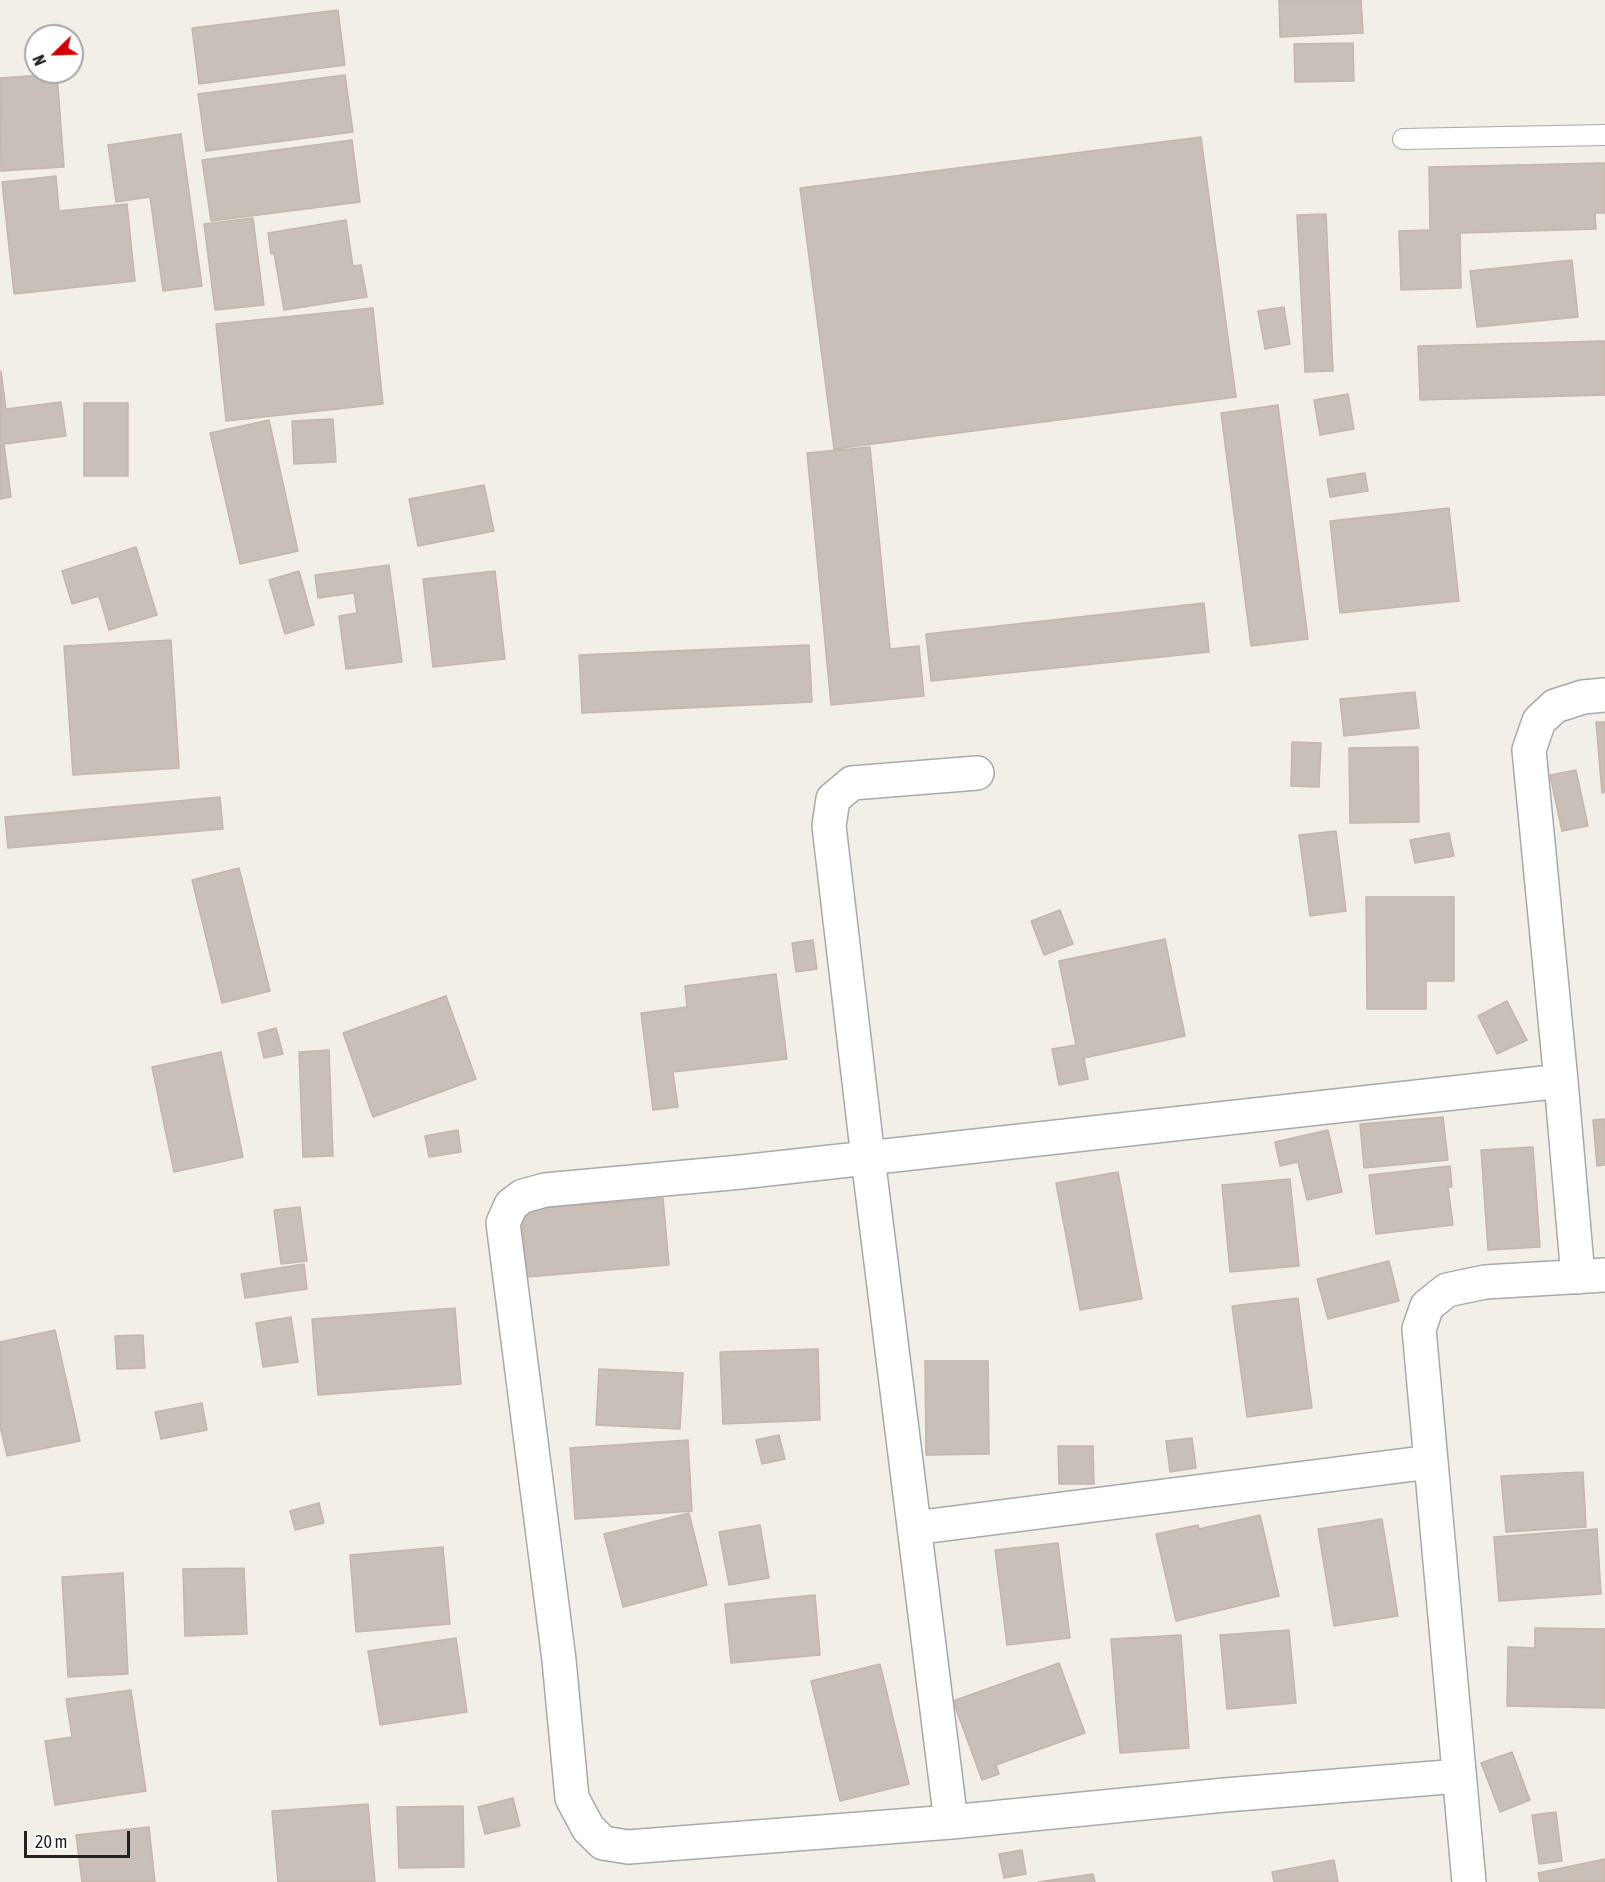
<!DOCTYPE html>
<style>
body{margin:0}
#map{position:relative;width:1605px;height:1882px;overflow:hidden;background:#f2efe9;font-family:"Asap Condensed",sans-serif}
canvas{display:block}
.north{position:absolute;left:24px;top:24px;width:60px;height:60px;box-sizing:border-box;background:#fff;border:2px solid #a7a7a7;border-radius:50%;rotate:247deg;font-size:16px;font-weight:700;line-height:24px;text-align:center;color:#222}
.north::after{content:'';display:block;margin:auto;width:21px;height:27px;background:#d40000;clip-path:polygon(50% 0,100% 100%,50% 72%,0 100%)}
.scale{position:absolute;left:24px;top:1831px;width:106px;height:27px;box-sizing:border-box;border:3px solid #222;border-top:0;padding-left:8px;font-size:18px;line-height:21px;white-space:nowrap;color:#222;-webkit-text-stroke:4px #fff;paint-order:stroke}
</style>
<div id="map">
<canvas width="1605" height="1882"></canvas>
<div class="north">N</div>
<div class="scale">20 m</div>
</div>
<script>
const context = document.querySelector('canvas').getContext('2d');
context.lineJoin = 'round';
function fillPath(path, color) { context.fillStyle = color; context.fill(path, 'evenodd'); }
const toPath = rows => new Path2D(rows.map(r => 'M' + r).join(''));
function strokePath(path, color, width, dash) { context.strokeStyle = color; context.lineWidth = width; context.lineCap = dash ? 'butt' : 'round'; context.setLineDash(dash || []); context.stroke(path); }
const building = toPath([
 [1279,0,1361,0,1363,33,1280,37,1279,0],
 [338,10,345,65,199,84,192,28,338,10],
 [1353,43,1354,81,1295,82,1294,44,1353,43],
 [57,74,64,167,1,171,0,78,57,74],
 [345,75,353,132,206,151,198,94,345,75],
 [181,134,202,286,163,291,150,197,116,202,108,145,181,134],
 [1201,137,1236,397,834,449,800,188,1201,137],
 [352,140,360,202,211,221,202,160,352,140],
 [1605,163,1605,213,1595,213,1596,229,1460,233,1461,288,1401,290,1399,231,1430,230,1429,167,1605,163],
 [56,176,59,211,127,204,135,281,14,294,2,182,56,176],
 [1326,214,1333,371,1305,372,1297,215,1326,214],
 [253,218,264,305,215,310,204,224,253,218],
 [346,220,353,266,361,265,367,297,284,310,274,253,271,254,268,233,346,220],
 [1572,260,1578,317,1477,327,1470,271,1572,260],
 [1284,307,1290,344,1265,349,1258,311,1284,307],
 [373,308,383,404,226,421,216,324,373,308],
 [1605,341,1605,395,1420,400,1418,346,1605,341],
 [1,371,6,409,61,402,66,436,4,444,11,497,0,499,1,371],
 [1348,394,1354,429,1320,435,1314,400,1348,394],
 [84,403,128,403,128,476,84,476,84,403],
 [1278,405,1308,639,1251,646,1221,413,1278,405],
 [333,419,336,462,294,464,292,421,333,419],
 [269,420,298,551,240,564,210,433,269,420],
 [870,447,890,649,919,646,924,696,831,705,807,453,870,447],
 [1365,473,1368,491,1330,497,1327,479,1365,473],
 [484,485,494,531,418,546,409,499,484,485],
 [1449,508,1459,601,1340,613,1330,521,1449,508],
 [136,547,157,615,109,630,99,596,72,604,62,571,136,547],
 [389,565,402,662,346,669,339,616,357,613,354,593,318,598,315,575,389,565],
 [299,571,314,625,285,634,269,580,299,571],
 [495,571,505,659,433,667,423,579,495,571],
 [1204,603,1209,652,931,681,926,634,1204,603],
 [171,640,179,768,73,775,64,646,171,640],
 [809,645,812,702,582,713,579,655,809,645],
 [1415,692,1419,728,1344,736,1340,699,1415,692],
 [1596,722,1605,722,1605,792,1602,793,1596,722],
 [1292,742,1321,743,1319,787,1291,786,1292,742],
 [1418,747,1419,822,1350,823,1349,748,1418,747],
 [1576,770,1588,826,1562,831,1550,775,1576,770],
 [220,797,223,829,8,848,5,817,220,797],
 [1336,831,1346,911,1310,916,1299,835,1336,831],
 [1449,833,1454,856,1415,863,1410,840,1449,833],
 [239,868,270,991,222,1003,192,880,239,868],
 [1366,897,1454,897,1454,981,1426,981,1426,1009,1367,1009,1366,897],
 [1060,910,1073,944,1044,955,1031,921,1060,910],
 [1165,939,1185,1036,1084,1058,1088,1079,1059,1085,1052,1049,1076,1045,1059,961,1165,939],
 [813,940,817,969,796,972,792,943,813,940],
 [776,974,787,1059,673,1072,678,1107,653,1110,641,1013,687,1007,685,986,776,974],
 [446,996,476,1079,373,1117,343,1033,446,996],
 [1507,1001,1527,1040,1497,1054,1478,1016,1507,1001],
 [276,1028,283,1054,264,1058,258,1033,276,1028],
 [329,1050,333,1156,303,1157,299,1052,329,1050],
 [221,1052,243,1157,174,1172,152,1067,221,1052],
 [1443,1117,1448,1160,1364,1168,1360,1124,1443,1117],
 [1605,1119,1605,1165,1597,1166,1593,1120,1605,1119],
 [458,1130,461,1152,429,1157,425,1136,458,1130],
 [1328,1130,1342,1192,1307,1200,1298,1162,1280,1166,1275,1142,1328,1130],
 [1533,1147,1540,1247,1488,1250,1481,1150,1533,1147],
 [1450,1166,1452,1187,1448,1187,1453,1225,1376,1234,1369,1175,1450,1166],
 [1118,1172,1142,1299,1080,1310,1056,1183,1118,1172],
 [1290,1179,1299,1266,1230,1272,1222,1185,1290,1179],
 [663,1198,669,1265,527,1277,521,1210,663,1198],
 [300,1207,307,1261,281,1264,274,1210,300,1207],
 [1389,1261,1399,1301,1328,1319,1317,1279,1389,1261],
 [304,1264,307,1289,245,1298,241,1274,304,1264],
 [1298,1298,1312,1408,1247,1417,1232,1306,1298,1298],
 [455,1308,461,1384,318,1395,312,1319,455,1308],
 [291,1317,298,1362,263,1367,256,1323,291,1317],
 [55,1330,80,1441,7,1456,0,1426,0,1342,55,1330],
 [143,1335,145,1368,117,1369,115,1336,143,1335],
 [818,1349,820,1420,723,1424,720,1352,818,1349],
 [925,1361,988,1361,989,1454,926,1455,925,1361],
 [599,1369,683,1373,680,1429,596,1425,599,1369],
 [202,1403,207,1430,161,1439,155,1412,202,1403],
 [779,1435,785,1459,762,1464,756,1440,779,1435],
 [1192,1438,1196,1468,1170,1472,1166,1441,1192,1438],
 [688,1440,692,1511,575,1519,570,1448,688,1440],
 [1058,1446,1093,1446,1094,1484,1059,1484,1058,1446],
 [1583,1472,1586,1527,1506,1532,1501,1476,1583,1472],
 [319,1503,324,1523,295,1530,290,1511,319,1503],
 [689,1513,707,1585,623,1607,604,1534,689,1513],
 [1260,1515,1279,1596,1176,1621,1156,1534,1198,1525,1199,1529,1260,1515],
 [1382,1519,1398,1616,1334,1626,1318,1529,1382,1519],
 [760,1525,769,1578,729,1585,719,1532,760,1525],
 [1597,1529,1601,1594,1499,1601,1494,1537,1597,1529],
 [1058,1543,1070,1638,1007,1645,995,1550,1058,1543],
 [443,1547,450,1624,356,1632,350,1555,443,1547],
 [244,1568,247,1634,185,1636,183,1569,244,1568],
 [123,1573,128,1674,68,1677,62,1577,123,1573],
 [815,1595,820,1655,731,1663,725,1604,815,1595],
 [1535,1628,1605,1629,1605,1708,1507,1706,1508,1647,1535,1648,1535,1628],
 [1289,1630,1296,1703,1227,1709,1220,1635,1289,1630],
 [1181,1635,1189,1748,1120,1753,1111,1639,1181,1635],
 [456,1638,467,1712,380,1725,368,1651,456,1638],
 [1059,1663,1085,1733,996,1765,999,1774,982,1780,953,1701,1059,1663],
 [880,1664,909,1784,840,1801,811,1681,880,1664],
 [131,1690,146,1791,55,1805,45,1741,72,1737,66,1699,131,1690],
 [1512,1752,1530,1800,1500,1812,1481,1763,1512,1752],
 [513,1798,520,1826,485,1834,478,1807,513,1798],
 [368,1804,375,1882,278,1882,272,1811,368,1804],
 [463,1806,464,1867,399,1868,397,1807,463,1806],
 [1556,1812,1562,1861,1539,1864,1532,1815,1556,1812],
 [149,1827,155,1882,82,1882,76,1835,149,1827],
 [1022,1850,1026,1874,1004,1878,999,1854,1022,1850],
 [1605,1859,1605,1882,1540,1882,1538,1873,1605,1859],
 [1334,1860,1338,1882,1274,1882,1272,1872,1334,1860],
 [1093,1874,1095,1882,1038,1882,1093,1874]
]);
fillPath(building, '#c7bfb8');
strokePath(building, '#c4b6ab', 1.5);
const lane = toPath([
 [1403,139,1605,135]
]);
const street = toPath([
 [1561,1081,1529,750,1539,721,1555,706,1583,697,1605,695],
 [914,1528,1430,1462],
 [1459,1776,1225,1795,951,1822,628,1847,603,1843,588,1828,572,1798,559,1660,503,1223,511,1205,523,1196,545,1190,741,1172,1561,1081,1578,1277],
 [951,1822,868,1158,829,826,833,799,852,783,977,773],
 [1469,1882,1419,1329,1427,1306,1447,1290,1485,1282,1605,1275]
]);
strokePath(lane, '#a9a9a9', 22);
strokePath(street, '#a9a9a9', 36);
strokePath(lane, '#fff', 20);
strokePath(street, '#fff', 33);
</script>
